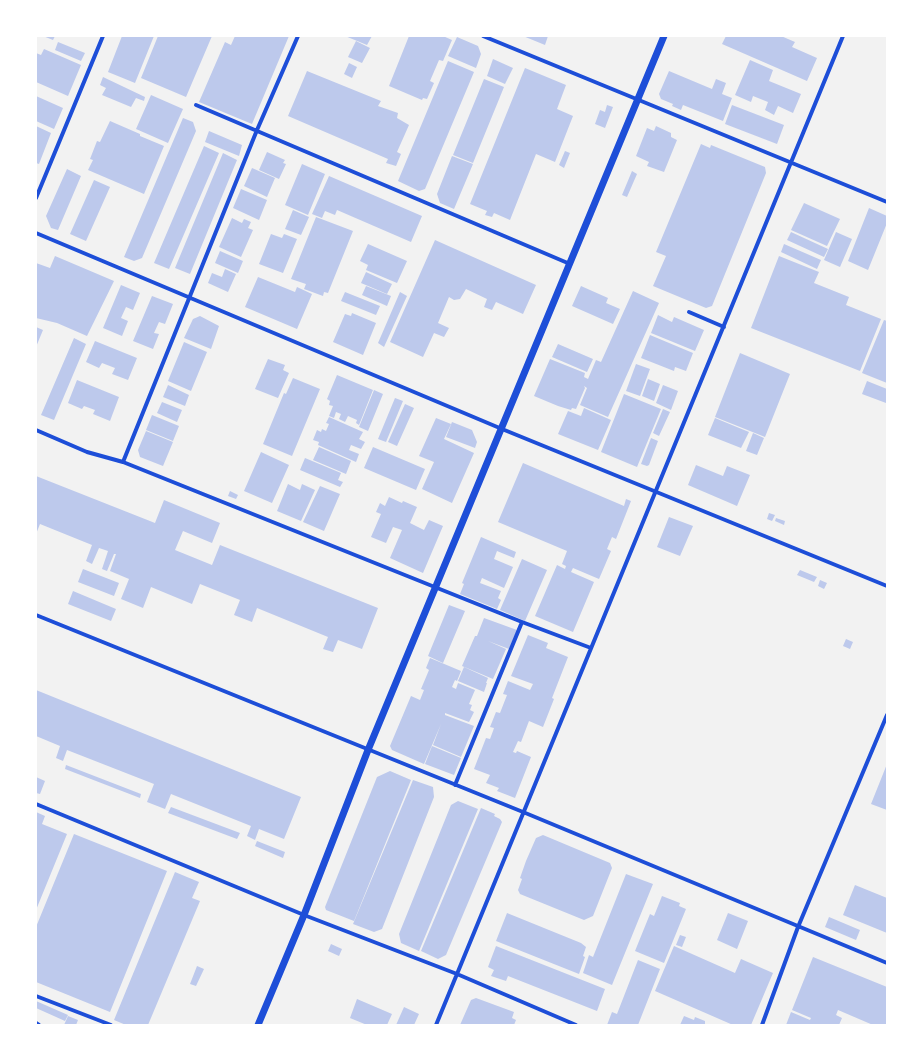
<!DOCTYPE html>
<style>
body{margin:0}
#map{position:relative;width:923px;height:1061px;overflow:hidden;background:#f2f2f2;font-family:"DM Sans",sans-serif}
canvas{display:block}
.frame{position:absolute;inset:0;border:37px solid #fff;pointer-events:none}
</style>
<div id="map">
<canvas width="923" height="1061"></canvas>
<div class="frame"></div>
</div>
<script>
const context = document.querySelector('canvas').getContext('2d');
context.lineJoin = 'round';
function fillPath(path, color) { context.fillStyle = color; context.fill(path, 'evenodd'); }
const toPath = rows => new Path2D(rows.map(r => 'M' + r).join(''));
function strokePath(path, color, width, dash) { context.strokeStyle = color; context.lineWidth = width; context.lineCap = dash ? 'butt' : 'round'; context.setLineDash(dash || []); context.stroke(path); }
fillPath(toPath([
 [43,36,55,36,53,40],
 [122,36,154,36,135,83,108,72],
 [158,36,212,36,186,97,141,78],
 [235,36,289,36,252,124,199,102,225,42,231,45],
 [345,36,372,36,367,45],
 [409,36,443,36,452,40,443,61,439,60,430,81,434,83,427,99,423,98,422,100,389,86],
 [523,36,548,36,545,45],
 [726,36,781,36,795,42,792,47,817,58,807,81,722,44],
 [457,37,478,46,481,54,476,68,448,56],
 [356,41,370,48,362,63,348,57],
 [58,42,85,53,81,61,55,50],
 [44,49,81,65,68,96,36,82,36,53,41,55],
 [493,59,513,68,505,84,487,76],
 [750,60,773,70,769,81,801,94,793,113,778,106,774,115,765,110,768,102,753,96,751,102,735,95],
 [448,61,474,72,425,189,419,191,398,181],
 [349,63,357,67,352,78,344,74],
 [525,68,566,85,557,109,573,116,555,162,536,154,510,220,494,213,492,217,485,215,487,211,470,204],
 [307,71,381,101,378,106,398,113,397,118,409,125,397,152,401,154,396,166,386,163,388,159,288,116],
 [669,71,712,89,716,79,726,83,722,94,732,98,723,121,683,105,681,110,672,106,673,104,661,99,659,94],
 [103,77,145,97,144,101,136,98,131,107,102,95,106,88,100,85],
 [484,79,504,87,473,163,453,155],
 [151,95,183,109,168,143,136,129],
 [36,96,63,108,54,129,36,121],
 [607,105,613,107,605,128,595,124,600,110,605,112],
 [732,105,784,125,777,144,725,124],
 [183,118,193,122,196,131,142,258,134,261,124,257],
 [110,121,140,134,140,136,164,146,144,194,88,170,93,160,90,159,97,141,100,142],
 [36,126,51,133,39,164,36,163],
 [656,126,671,133,671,137,677,140,664,172,647,166,649,162,636,156,647,128,654,131],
 [209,131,242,145,239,156,205,142],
 [701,144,710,148,711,145,765,167,766,173,712,306,706,308,653,286,666,256,656,252],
 [204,146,219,153,169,269,154,263],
 [565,151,570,153,564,168,559,165],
 [267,152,285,160,283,163,286,164,279,179,259,170],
 [223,153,237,160,190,274,175,268],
 [452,156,473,164,454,209,440,203,437,194],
 [302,164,325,174,308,215,285,205],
 [252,168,275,178,267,197,244,186],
 [67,169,81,176,58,230,51,228,46,216],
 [632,171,637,174,627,197,622,195],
 [329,176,422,216,411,242,337,210,335,215,325,211,322,218,312,214],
 [94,180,110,187,86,241,70,234],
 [241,189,267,200,259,220,233,208],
 [804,203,840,219,827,246,791,230],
 [869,208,887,216,887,223,868,270,848,261],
 [293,210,309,217,301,235,285,229],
 [316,217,353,231,328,293,324,292,323,296,304,289,306,284,291,279],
 [232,218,242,223,244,219,251,222,248,228,253,230,241,257,219,247],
 [791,232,828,249,824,257,787,240],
 [836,232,852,239,840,267,824,260],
 [271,234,282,238,284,234,297,239,283,273,259,264],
 [435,240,536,285,523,314,496,302,492,310,484,307,487,299,466,289,460,299,454,300,449,297,438,323,449,328,444,337,434,333,423,357,390,342],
 [368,244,407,261,397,283,366,270,368,265,360,261],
 [784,244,821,260,817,269,781,252],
 [220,251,243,261,238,273,215,263],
 [55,256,114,281,87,336,57,323,36,318,36,263,50,268],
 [779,256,819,272,814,283,849,297,846,305,881,319,860,371,751,328],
 [225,269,236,274,228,292,208,283,212,273,222,277],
 [366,272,392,284,387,294,361,283],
 [258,277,295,292,297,287,312,294,297,329,245,307],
 [121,285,140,293,133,310,126,307,121,318,128,321,122,336,103,328],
 [366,286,391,296,387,306,362,295],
 [581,286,608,298,606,303,620,309,613,324,572,306],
 [633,291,659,303,608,417,580,405,587,388,584,386,585,388,576,409,572,408,571,410,558,406,534,396,550,359,585,373,584,377,588,379,596,360,601,362],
 [345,292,380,306,376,315,341,301],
 [400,292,407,296,384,347,378,343],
 [152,296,173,304,165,324,159,322,154,333,159,334,153,349,133,341],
 [352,313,376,323,363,355,333,342,345,314,351,316],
 [658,315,672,322,674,317,704,330,695,351,651,333],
 [200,316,219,326,211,349,184,338,193,319],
 [884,320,887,321,887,383,862,373],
 [36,327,43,330,36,347],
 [650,335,693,353,686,371,675,367,674,371,641,358],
 [74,338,86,344,54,420,41,415],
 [95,341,137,358,128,380,112,374,115,368,102,363,99,368,86,362],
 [184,342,207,352,191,391,168,381],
 [558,344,593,359,587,372,552,357],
 [740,353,790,374,765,437,715,417],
 [268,359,285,365,283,370,289,373,278,398,255,389],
 [636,364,650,369,640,396,626,391],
 [337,375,373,390,359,425,356,423,357,420,348,416,345,422,339,419,341,414,336,412,334,418,329,416,333,406,329,405,330,401,327,399],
 [293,378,320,389,292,456,263,444,284,393,286,394],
 [648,379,660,384,654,401,642,396],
 [77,380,119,397,110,421,93,414,95,410,84,406,82,409,68,403],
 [867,381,887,389,886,403,862,394],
 [168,385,189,395,185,406,163,397],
 [663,385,678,391,671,410,656,403],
 [374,390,383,394,368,431,359,427],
 [624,394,661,409,637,467,601,452],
 [395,398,403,401,386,442,378,439],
 [162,402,182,410,177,422,157,413],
 [405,404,414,408,397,446,388,442],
 [584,408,611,420,598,450,558,434,568,411,581,416],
 [663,409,670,412,659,436,653,433],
 [152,415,179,426,173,441,146,430],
 [329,417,363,432,359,439,365,442,361,449,351,445,349,450,359,454,356,462,318,445,319,442,313,440,317,430,321,432,322,429,326,431,329,424,326,423],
 [436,418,451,424,444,439,474,453,452,503,422,489,434,462,419,456],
 [715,418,749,432,741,448,708,435],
 [452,422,472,430,477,442,475,448,446,437],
 [146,431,173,442,163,466,140,457,138,450],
 [753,433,764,438,757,455,746,451],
 [651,438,658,441,649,465,647,466,641,464],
 [319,447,351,461,346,474,313,460],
 [373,447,425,469,416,490,364,468],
 [261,452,289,465,272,503,244,491],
 [305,458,341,473,338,480,343,482,340,487,300,470],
 [523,463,624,506,626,499,631,501,616,539,612,537,607,549,611,551,599,579,573,568,571,572,594,582,573,632,535,616,557,565,565,569,566,566,562,564,567,551,498,522],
 [696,465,723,476,727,466,750,475,737,506,688,485],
 [36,476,155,523,164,500,220,523,212,543,183,531,175,550,212,565,220,545,378,608,362,649,338,640,333,652,323,649,328,637,257,608,252,622,234,615,240,600,200,584,192,604,151,587,143,608,121,599,129,579,110,571,116,554,114,554,107,571,102,569,108,551,99,548,92,564,86,561,92,545,40,524,36,534],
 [288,484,300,490,302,484,315,490,301,521,277,511],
 [320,486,340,494,324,531,303,522],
 [230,491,238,495,236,499,228,496],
 [389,497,402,503,403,501,417,507,410,523,424,530,429,520,443,526,423,573,390,558,402,530,393,527,386,543,371,537,381,514,376,512,380,503,385,506],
 [769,513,775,515,772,521,767,519],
 [669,517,693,526,680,556,657,547],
 [776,518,785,521,784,525,775,521],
 [481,537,516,552,514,558,497,551,494,559,513,567,504,588,482,578,480,583,501,591,498,598,501,600,497,609,460,594,464,584,462,583],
 [522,559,547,570,525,621,500,610],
 [83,569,119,583,114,596,78,582],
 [800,570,817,577,814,582,797,575],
 [820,580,827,583,824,589,818,586],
 [73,591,116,609,111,621,68,604],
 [449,605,465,611,443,663,428,656],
 [484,618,517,630,509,649,488,641,506,649,493,679,462,666,475,636,477,636],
 [528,635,548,643,546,648,568,657,552,698,554,699,543,727,529,721,521,742,518,741,513,752,516,753,517,751,531,757,515,798,497,791,499,788,486,783,490,775,474,769,486,738,490,739,493,731,494,728,490,727,496,712,500,713,507,695,503,694,508,681,530,690,533,684,511,676],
 [846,639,853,642,850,649,843,646],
 [430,658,461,671,457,681,455,680,452,687,456,689,458,683,475,690,469,704,472,705,470,710,474,712,469,722,445,713,445,715,474,726,461,757,433,745,441,724,424,764,392,750,390,746,411,696,420,700,424,690,421,689,429,670,426,668],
 [464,667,488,678,486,683,487,683,484,692,458,681],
 [36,690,301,797,284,839,259,829,255,840,247,836,251,826,171,794,165,809,147,802,154,784,67,750,63,761,56,758,60,746,36,736],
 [432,746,461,758,454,775,425,764],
 [887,764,887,810,871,804],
 [66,765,141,794,140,798,65,769],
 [390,771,411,780,354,921,326,910,325,907,377,777],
 [36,777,45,781,40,794,36,793],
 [413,780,433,787,434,797,382,929,374,932,353,924],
 [458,801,478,809,419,951,401,943,399,934,451,805],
 [171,807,240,833,237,839,168,813],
 [481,808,495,814,494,816,500,819,502,822,446,955,438,959,421,951],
 [36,812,45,816,42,824,67,834,36,910],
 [74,834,167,871,110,1012,36,982,36,927],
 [543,835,610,863,612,868,593,916,584,920,520,894,518,890,522,879,520,878,526,861,536,838],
 [257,841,285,852,283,858,255,846],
 [175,872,199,882,192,898,200,901,148,1025,126,1025,114,1020],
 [626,874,653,884,612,985,583,973,589,955,593,957],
 [855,885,887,898,887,933,843,915],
 [662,896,680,903,679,906,686,909,664,963,635,951,650,914,654,916],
 [507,913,581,943,586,947,583,956,585,957,579,974,496,941],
 [728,913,748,921,737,949,717,940],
 [829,917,860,930,856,940,825,927],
 [680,935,686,937,682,947,676,945],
 [331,944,342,949,339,956,328,951],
 [496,946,605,989,597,1011,508,976,506,981,491,976,494,970,488,967],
 [674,946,735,973,741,959,773,973,751,1025,733,1025,655,991],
 [813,957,887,987,887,1025,873,1025,838,1010,836,1015,842,1018,839,1025,786,1025,791,1012,810,1020,811,1018,792,1010],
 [638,960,660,969,638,1025,607,1025,612,1012,617,1014],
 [197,966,204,969,196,986,190,984],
 [476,998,514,1012,512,1018,516,1020,514,1025,460,1025,471,1000],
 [357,999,392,1014,387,1025,367,1025,350,1018],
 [36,1001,68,1015,65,1021,36,1008],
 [404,1007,419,1014,414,1025,396,1025],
 [68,1016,78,1020,76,1025,64,1025],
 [684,1016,694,1020,695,1017,705,1021,705,1024,707,1025,680,1025]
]), '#bdc9ec');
strokePath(toPath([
 [483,36,887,202],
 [196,105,570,264],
 [36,198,103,36],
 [36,233,502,429,887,586],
 [689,312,724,327],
 [36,430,87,452,123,462,522,622,591,648],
 [123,462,257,130,298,36],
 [36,615,523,812,887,963],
 [455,785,522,622],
 [36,804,304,915,457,974,576,1025],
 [36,996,111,1025],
 [36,1023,39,1025],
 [436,1025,843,36],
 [762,1025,798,927,887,715]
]), '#1d4ed8', 4);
strokePath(toPath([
 [258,1025,304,915,368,750,664,36]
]), '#1d4ed8', 7);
</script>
